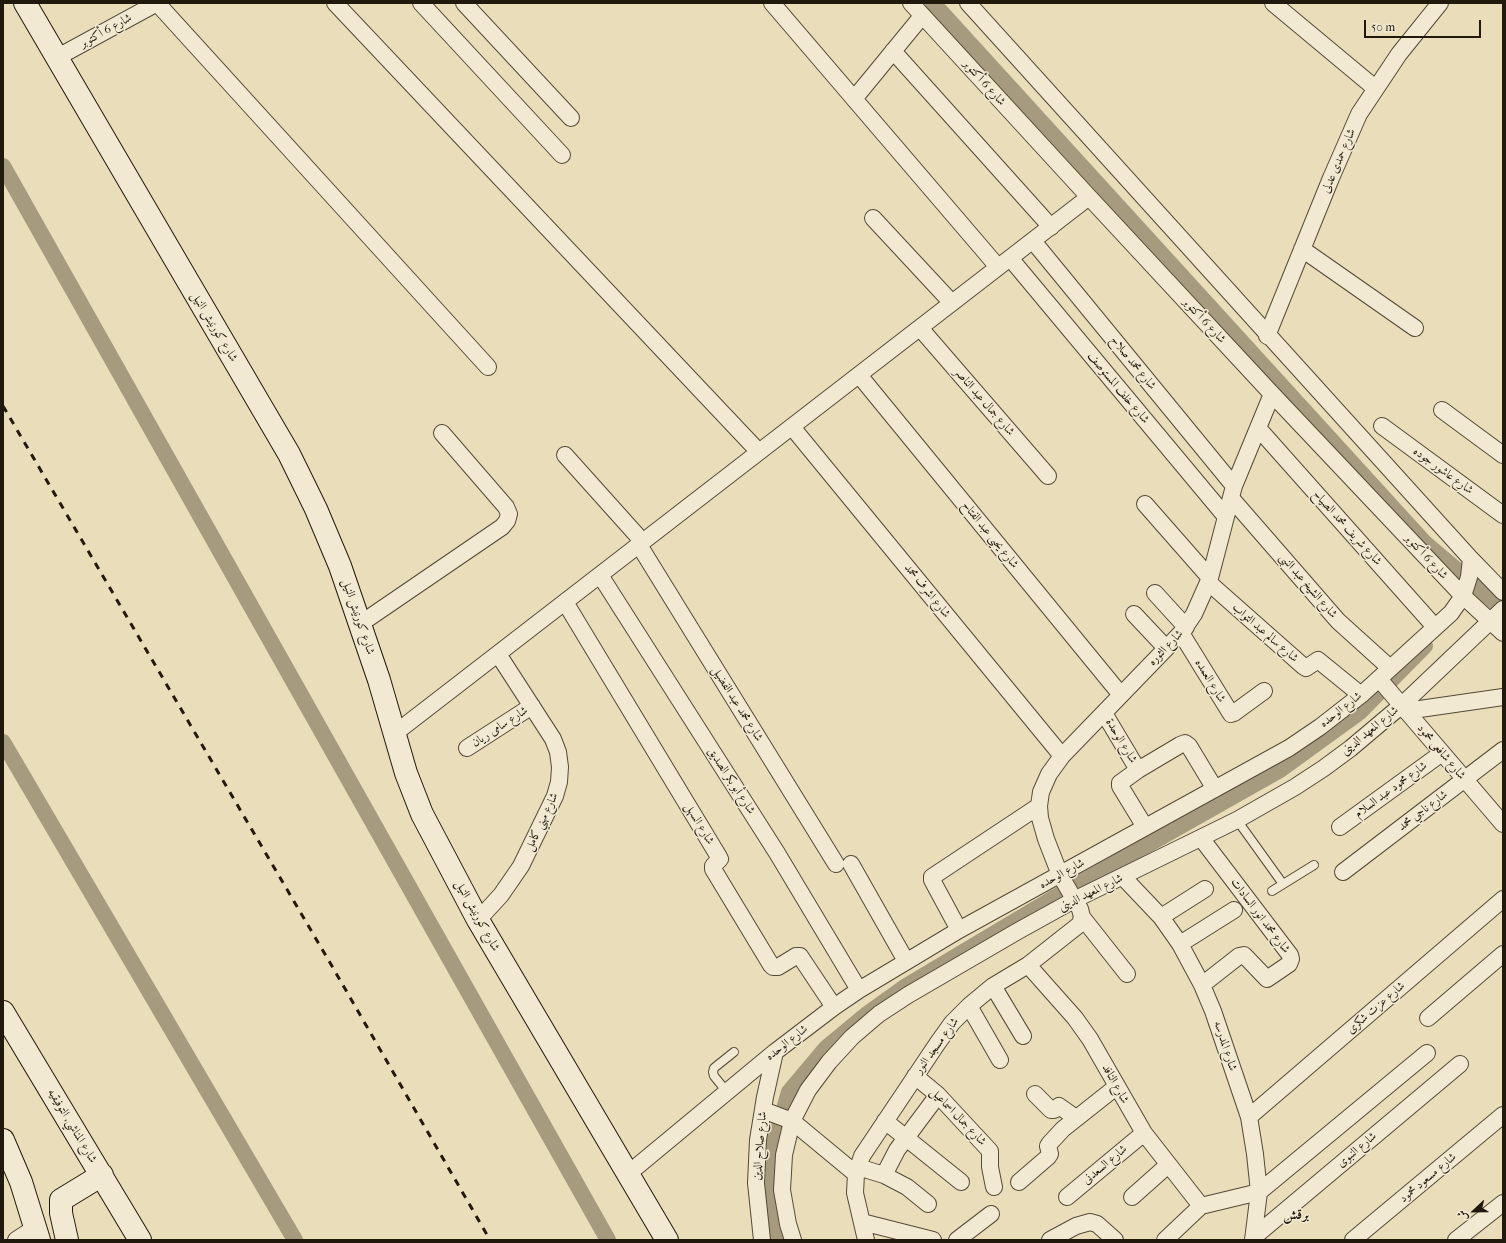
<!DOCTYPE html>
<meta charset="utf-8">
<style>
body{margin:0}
#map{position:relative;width:1506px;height:1243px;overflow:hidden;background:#eaddb9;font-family:"IM FELL French Canon",Amiri,serif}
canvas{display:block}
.frame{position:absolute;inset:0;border:4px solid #22190d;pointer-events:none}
.north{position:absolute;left:1454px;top:1191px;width:40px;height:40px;-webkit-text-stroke:3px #f1e9d2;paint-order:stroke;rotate:248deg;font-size:11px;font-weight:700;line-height:16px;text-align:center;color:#22190d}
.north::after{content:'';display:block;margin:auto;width:14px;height:18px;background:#22190d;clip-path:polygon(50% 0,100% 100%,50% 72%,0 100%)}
.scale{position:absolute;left:1364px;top:20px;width:117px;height:18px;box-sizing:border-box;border:2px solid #22190d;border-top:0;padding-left:5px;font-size:12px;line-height:14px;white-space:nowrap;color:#22190d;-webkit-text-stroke:3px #f1e9d2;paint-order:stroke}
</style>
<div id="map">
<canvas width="1506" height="1243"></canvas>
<div class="frame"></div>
<div class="north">ش</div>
<div class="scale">50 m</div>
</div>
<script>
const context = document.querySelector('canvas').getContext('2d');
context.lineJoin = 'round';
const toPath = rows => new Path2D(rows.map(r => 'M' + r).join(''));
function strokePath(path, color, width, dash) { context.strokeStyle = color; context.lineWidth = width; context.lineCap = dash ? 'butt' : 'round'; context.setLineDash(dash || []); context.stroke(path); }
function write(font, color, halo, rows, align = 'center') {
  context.font = font + ' "IM FELL French Canon",Amiri,serif'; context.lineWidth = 3; context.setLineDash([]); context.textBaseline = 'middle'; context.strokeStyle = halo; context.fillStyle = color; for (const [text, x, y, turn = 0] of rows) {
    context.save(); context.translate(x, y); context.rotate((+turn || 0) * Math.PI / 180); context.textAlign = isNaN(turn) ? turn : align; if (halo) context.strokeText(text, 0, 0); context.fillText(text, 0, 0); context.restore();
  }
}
strokePath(toPath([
 [933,3,1424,542,1503,609],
 [3,166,608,1240],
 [3,742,295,1240],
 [776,1240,771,1226,770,1156,789,1092,826,1048,867,1014,906,986,1050,900,1280,770,1360,712,1425,646]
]), '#a69a7f', 16);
const lane = toPath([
 [1237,820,1283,884],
 [1272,891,1314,865],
 [727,1092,714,1076,713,1072,714,1068,734,1052]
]);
const street = toPath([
 [157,3,488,367],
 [335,3,759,452],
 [421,3,562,155],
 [464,3,571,118],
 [772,3,998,267],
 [911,3,1089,197,1272,394,1463,596,1503,633],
 [968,3,1471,559,1503,592],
 [1273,3,1375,88],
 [893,51,1051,227],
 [56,58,157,3],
 [854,99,922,16],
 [873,218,952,303],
 [1033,241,1234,486],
 [1302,249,1415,328],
 [1010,258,1226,517],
 [920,328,1048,476],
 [1267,336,1331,178,1359,114,1399,54,1440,3],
 [859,375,1121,695],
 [1442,410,1503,455],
 [1382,426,1503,515],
 [792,427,1062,756],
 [1258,428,1435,627],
 [565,455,643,542],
 [1231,498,1338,621,1390,668],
 [1145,504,1210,578],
 [639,545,836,864],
 [600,575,777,853,859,990],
 [1208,582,1303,666,1306,668,1318,660,1361,695],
 [1155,593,1186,627],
 [565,602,719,857,720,859,713,866,713,869,771,965,773,967,778,967,796,956,800,956,834,1007],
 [1134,614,1166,648],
 [360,624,502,527,507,521,509,514,506,507,442,433],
 [1181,633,1231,714,1234,713,1264,691],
 [1379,679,1503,824],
 [1406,711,1503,697],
 [1104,713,1138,770],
 [394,734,1089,197],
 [467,748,532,706],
 [1145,827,1120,786,1120,783,1138,770,1180,745,1185,743,1189,746,1215,789],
 [1340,827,1442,753],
 [1201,838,1290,955,1291,959,1289,964,1267,979,1244,955,1239,956,1202,985],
 [851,864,906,961],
 [1343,872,1503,750],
 [1123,877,1161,917,1180,944,1202,985,1213,1011,1249,1117,1255,1154,1259,1192,1253,1240],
 [1082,917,1127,974],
 [1161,917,1205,889],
 [478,920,501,895,521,866,555,796,559,782,560,767,558,752,553,739,498,654],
 [959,930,932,880,932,877,1039,806],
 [1180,944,1234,910],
 [1028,965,1075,1018,1090,1039,1144,1133,1201,1206],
 [993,986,1023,1036],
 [969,1006,1000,1060],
 [1428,1018,1503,954],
 [915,1076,938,1095,990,1151,990,1167,994,1187],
 [1035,1094,1051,1110,1054,1110,1059,1106,1076,1118],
 [763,1110,792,1121,856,1174],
 [1249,1117,1503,899],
 [885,1121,961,1182],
 [858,1167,884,1175,907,1187,928,1204],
 [629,1173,775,1052,834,1007,859,990,959,930,1289,748,1320,727,1361,695,1451,613,1463,596,1469,577,1471,559],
 [884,1175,897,1150,938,1095],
 [1019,1182,1048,1157,1050,1154,1048,1146,1050,1143,1063,1129,1116,1087],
 [1067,1197,1144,1133],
 [1132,1197,1168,1165],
 [862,1222,933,1240],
 [1254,1237,1460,1064],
 [16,1240,36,1227],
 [762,1240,756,1183,758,1140,765,1097,775,1052],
 [793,1240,788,1224,782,1190,784,1155,792,1121,808,1090,829,1062,852,1037,879,1014,908,995,1018,931,1074,900,1237,820,1295,787,1324,768,1351,748,1402,705,1503,609],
 [866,1240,855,1193,856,1174,862,1156,937,1044,952,1023,969,1006,993,986,1028,965,1080,924,1082,917,1080,909,1060,875,1046,839,1040,818,1039,806,1041,792,1049,774,1062,756,1181,633,1194,614,1210,578,1234,486,1272,394],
 [957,1240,991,1214],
 [1050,1240,1076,1226,1090,1222,1097,1224,1115,1240],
 [1165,1240,1201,1206,1259,1192,1427,1053],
 [1353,1240,1503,1115],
 [1456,1240,1503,1203]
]);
const secondary = toPath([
 [25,3,289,454,316,509,340,566,379,680,406,773,422,814,478,920,667,1240],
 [3,1012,140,1240],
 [3,1140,21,1182,39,1240],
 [67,1240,61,1213,61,1200,102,1175]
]);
strokePath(lane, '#544a38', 10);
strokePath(street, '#544a38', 18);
strokePath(secondary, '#22190d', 24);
strokePath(lane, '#f1e9d2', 8);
strokePath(street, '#f1e9d2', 16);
strokePath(secondary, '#f1e9d2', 22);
strokePath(toPath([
 [3,406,329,961,490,1240]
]), '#22190d', 3, [7, 7]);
write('12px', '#22190d', '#f1e9d2', [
 ["شارع 6 أكتوبر",106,31,-29],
 ["شارع 6 أكتوبر",984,83,48],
 ["شارع حمدى عدلى",1339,161,-67],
 ["شارع 6 أكتوبر",1204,321,47],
 ["شارع كورنيش النيل",214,327,59],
 ["شارع محمد صلاح",1133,363,51],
 ["شارع خلف المستوصف",1118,388,50],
 ["شارع جمال عبد الناصر",984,402,49],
 ["شارع عاشور جوده",1443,471,36],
 ["شارع شريف محمد الصياح",1347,528,48],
 ["شارع يحيى عبد الفتاح",990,535,51],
 ["شارع 6 أكتوبر",1426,557,47],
 ["شارع الشيخ عبد النبى",1308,586,49],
 ["شارع اشرف محمد",927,591,51],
 ["شارع كورنيش النيل",358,617,71],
 ["شارع سالم عبد التواب",1265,633,41],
 ["شارع الثوره",1166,648,-46],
 ["شارع العمده",1210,681,59],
 ["شارع محمد عبد الفضيل",737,704,58],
 ["شارع الوحده",1341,710,-38],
 ["شارع سامى ريان",500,727,-33],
 ["شارع المعهد الدينى",1370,731,-39],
 ["شارع الوحدة",1121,741,59],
 ["شارع شافعى محمود",1441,752,50],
 ["شارع أبو بكر الصديق",731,781,57],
 ["شارع محمود عبد السلام",1391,790,-36],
 ["شارع ناجي محمد",1423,811,-37],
 ["شارع مهني كامل",542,822,-65],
 ["شارع السهل",699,824,59],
 ["شارع الوحده",1062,874,-29],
 ["شارع المعهد الدينى",1091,893,-26],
 ["شارع كورنيش النيل",477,916,61],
 ["شارع محمد انور السادات",1260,916,53],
 ["شارع عزت شكرى",1376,1008,-41],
 ["شارع الوحده",787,1043,-38],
 ["شارع مسجد النور",937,1046,-54],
 ["شارع المدرسه",1225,1046,72],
 ["شارع النافد",1115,1084,61],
 ["شارع جمال اسماعيل",958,1117,46],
 ["شارع المناشي, التوفيقيه",72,1126,59],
 ["شارع صلاح الدين",760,1146,-85],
 ["شارع النبوى",1357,1150,-40],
 ["شارع السعدنى",1105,1165,-40],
 ["شارع مسعود محمود",1428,1178,-40]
]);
write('bold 14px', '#22190d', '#f1e9d2', [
 ["برقش",1296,1216]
]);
</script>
